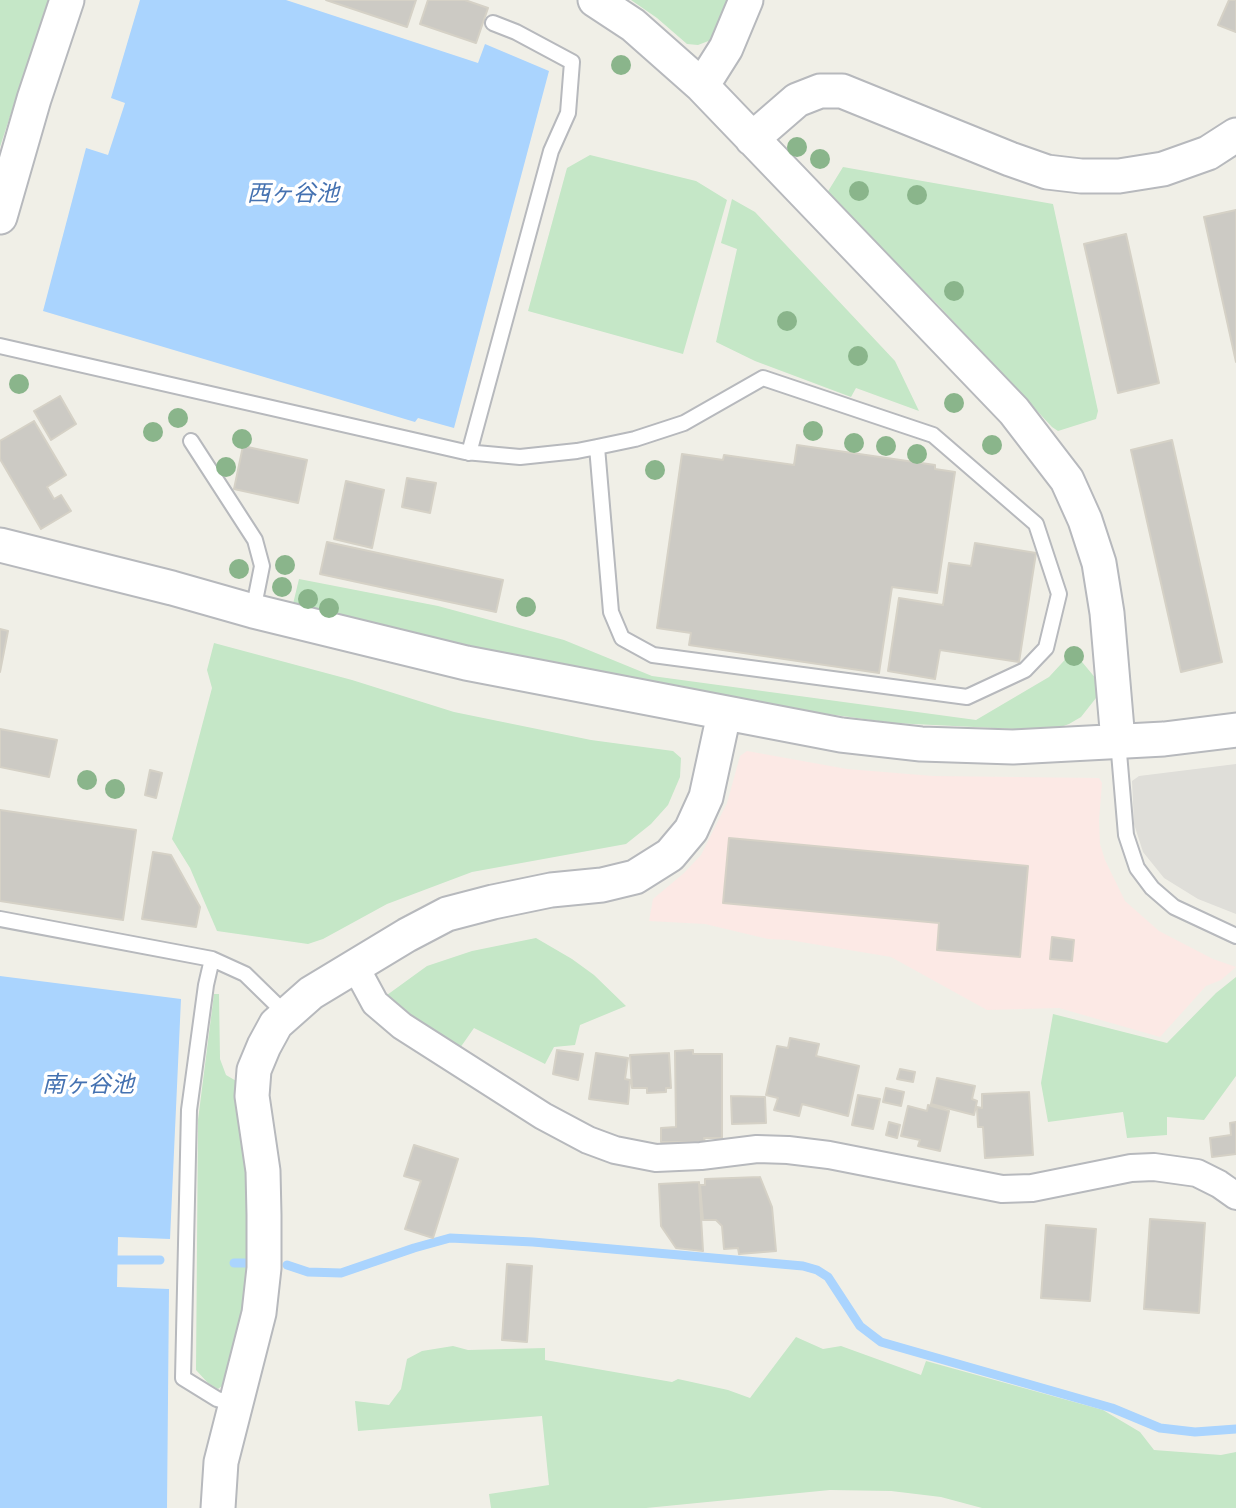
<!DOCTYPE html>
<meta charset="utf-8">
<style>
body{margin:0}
canvas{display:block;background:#f0efe7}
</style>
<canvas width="1236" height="1508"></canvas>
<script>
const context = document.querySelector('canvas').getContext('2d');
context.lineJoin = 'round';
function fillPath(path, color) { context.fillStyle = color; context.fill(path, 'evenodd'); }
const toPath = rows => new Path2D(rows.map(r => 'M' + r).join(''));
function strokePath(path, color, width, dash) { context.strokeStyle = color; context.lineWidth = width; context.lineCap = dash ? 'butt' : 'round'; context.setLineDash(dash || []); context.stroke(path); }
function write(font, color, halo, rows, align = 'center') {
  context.font = font + ' "Roboto Condensed","Noto Sans JP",sans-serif'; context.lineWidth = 7; context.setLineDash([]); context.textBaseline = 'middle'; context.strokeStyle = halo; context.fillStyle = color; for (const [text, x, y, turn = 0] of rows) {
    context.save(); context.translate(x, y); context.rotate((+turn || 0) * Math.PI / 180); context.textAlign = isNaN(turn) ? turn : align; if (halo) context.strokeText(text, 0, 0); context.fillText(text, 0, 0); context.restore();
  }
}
fillPath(toPath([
 [1236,764,1236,914,1198,899,1164,878,1143,852,1134,824,1132,781,1139,776]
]), '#dfded9');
fillPath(toPath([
 [747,751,847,769,933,776,1099,778,1102,783,1099,820,1100,844,1105,860,1125,901,1159,931,1213,959,1236,967,1221,980,1206,986,1160,1037,1059,1008,987,1010,891,957,789,940,768,939,705,924,649,921,653,899,684,873,701,855,727,803,740,756]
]), '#fce9e5');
fillPath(toPath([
 [0,0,48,0,0,147],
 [631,0,730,0,716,33,711,40,698,45,687,44,657,18],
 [590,155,696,181,727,200,683,354,528,311,567,168],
 [843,167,1053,204,1098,411,1096,419,1058,431,1052,427,939,306,827,193],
 [732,199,755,212,895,361,919,411,856,388,851,397,755,361,716,342,737,249,721,243],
 [299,579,438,606,564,640,652,676,976,720,1049,677,1073,651,1097,680,1096,698,1081,717,1069,724,1055,729,1035,730,893,723,777,707,422,637,293,604],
 [214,643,352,680,454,712,591,740,673,751,681,758,680,777,668,805,651,824,626,844,472,872,387,904,323,939,308,944,217,931,190,868,172,839,212,688,207,670],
 [536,938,572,959,594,975,626,1006,580,1025,575,1045,554,1047,545,1064,474,1028,460,1048,396,1005,387,995,427,966,472,951],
 [1236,977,1236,1076,1204,1120,1167,1117,1167,1135,1127,1138,1123,1112,1048,1122,1041,1083,1053,1014,1167,1043,1216,993],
 [214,994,219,994,220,1059,226,1075,238,1082,250,1190,247,1304,227,1382,218,1389,208,1383,196,1370,198,1120],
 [796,1337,823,1349,841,1346,921,1375,926,1361,1103,1410,1140,1432,1154,1450,1221,1455,1236,1452,1236,1508,982,1508,941,1497,891,1491,830,1490,646,1508,491,1508,489,1494,549,1485,542,1416,358,1431,355,1401,389,1405,401,1389,407,1359,422,1351,453,1346,468,1350,545,1348,545,1360,672,1382,678,1379,728,1390,750,1398]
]), '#c5e7c7');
fillPath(toPath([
 [140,0,286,0,478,63,485,44,549,71,454,428,418,418,415,422,43,311,86,148,108,155,125,103,111,98],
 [0,976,181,999,170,1239,118,1237,117,1287,169,1289,167,1508,0,1508]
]), '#aad4fe');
strokePath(toPath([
 [117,1260,160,1260],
 [234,1263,246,1263],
 [287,1265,308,1272,341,1273,414,1248,450,1238,533,1242,803,1266,817,1270,828,1277,860,1326,881,1342,1112,1408,1160,1428,1195,1432,1236,1429]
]), '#aad4fe', 9);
const building = toPath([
 [326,0,416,0,407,27,326,0],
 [428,0,465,0,488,8,476,43,420,24,428,0],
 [1229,0,1236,0,1236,32,1218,25,1229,0],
 [1236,210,1236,362,1204,217,1236,210],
 [1126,234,1159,383,1118,393,1084,244,1126,234],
 [60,396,76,424,51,440,34,411,60,396],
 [34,421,66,475,47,487,54,499,61,495,71,511,41,529,0,459,0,441,34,421],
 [1172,440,1222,662,1181,672,1131,450,1172,440],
 [797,445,935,465,935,469,955,472,937,593,892,587,879,673,689,645,691,633,657,628,682,454,723,460,724,455,794,465,797,445],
 [243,446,307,460,298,503,234,489,243,446],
 [407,478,436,483,430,513,402,507,407,478],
 [346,481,384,490,372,548,334,539,346,481],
 [327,542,503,580,496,612,320,574,327,542],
 [975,543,1036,553,1019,662,940,650,935,679,888,671,899,598,943,605,949,563,971,566,975,543],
 [0,629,8,631,0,672,0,629],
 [0,729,57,740,49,777,0,767,0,729],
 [150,770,162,773,156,798,145,795,150,770],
 [0,810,136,830,123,920,0,901,0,810],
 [729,838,1028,866,1020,957,937,950,939,923,723,903,729,838],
 [153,852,171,855,200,907,196,927,142,919,153,852],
 [1052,937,1074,940,1072,961,1050,959,1052,937],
 [790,1038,819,1044,816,1056,859,1066,848,1116,802,1104,799,1116,774,1110,778,1098,766,1095,777,1046,788,1048,790,1038],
 [557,1050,583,1054,578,1080,553,1074,557,1050],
 [693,1050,693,1054,722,1054,722,1138,704,1138,705,1142,661,1142,661,1128,676,1127,675,1051,693,1050],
 [596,1053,628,1058,625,1079,630,1080,628,1104,589,1099,596,1053],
 [669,1053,671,1088,666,1088,666,1092,647,1093,647,1088,632,1088,630,1055,669,1053],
 [900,1069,915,1072,913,1082,897,1079,900,1069],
 [937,1078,975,1086,972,1099,977,1101,974,1115,931,1104,937,1078],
 [886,1088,904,1092,901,1106,883,1102,886,1088],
 [1029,1092,1033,1155,985,1158,983,1127,978,1127,977,1107,982,1108,982,1094,1029,1092],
 [858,1095,880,1099,873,1129,852,1125,858,1095],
 [731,1096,765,1097,766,1123,732,1124,731,1096],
 [928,1105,949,1111,940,1151,918,1146,920,1140,901,1136,908,1106,927,1111,928,1105],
 [889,1122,900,1125,897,1138,886,1135,889,1122],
 [1236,1122,1236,1154,1212,1157,1210,1138,1231,1135,1230,1123,1236,1122],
 [414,1145,458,1159,433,1238,405,1229,421,1181,404,1176,414,1145],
 [760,1177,772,1207,776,1251,739,1254,738,1248,724,1249,722,1226,716,1220,703,1220,700,1185,705,1185,705,1179,760,1177],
 [699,1182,703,1251,676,1248,661,1226,659,1184,699,1182],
 [1150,1219,1205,1223,1199,1313,1144,1309,1150,1219],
 [1046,1225,1096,1229,1090,1301,1041,1298,1046,1225],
 [507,1264,532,1266,527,1342,502,1340,507,1264]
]);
fillPath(building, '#cccac4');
strokePath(building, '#d5d1c6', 2);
const service = toPath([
 [0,346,465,452,520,457,577,451,597,447,635,439,684,423,763,378,933,435,1036,524,1059,594,1046,648,1025,670,967,697,653,655,622,638,611,612,597,447],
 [191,441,255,540,262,566,253,611],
 [469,453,551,151,568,113,572,62,516,32,493,23],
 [1118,741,1126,835,1137,868,1152,888,1174,907,1236,936],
 [0,919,212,959,245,974,287,1015],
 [212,959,206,985,189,1110,183,1378,217,1399,235,1404]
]);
const minor = toPath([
 [355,966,375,1003,402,1026,543,1116,588,1140,615,1150,656,1158,701,1156,757,1149,788,1150,829,1155,1002,1189,1032,1188,1131,1168,1154,1167,1197,1173,1219,1184,1236,1196]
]);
const tertiary = toPath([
 [595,0,633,25,702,86,1014,411,1067,480,1085,520,1099,563,1107,613,1118,741],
 [702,86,726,48,746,0],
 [752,139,797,100,820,91,842,91,1010,159,1047,172,1081,176,1119,176,1163,169,1208,153,1236,135],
 [0,217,34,99,67,0],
 [0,545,172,588,253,611,466,663,841,735,921,744,1013,747,1164,739,1236,730],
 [218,1508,221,1462,259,1313,264,1268,264,1215,263,1171,252,1096,254,1070,264,1046,276,1024,311,993,407,935,447,914,493,902,551,890,602,885,635,877,670,855,691,830,706,797,724,714]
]);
strokePath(service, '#b7b9bd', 18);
strokePath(minor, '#b7b9bd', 30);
strokePath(tertiary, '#b7b9bd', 37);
strokePath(service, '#fff', 14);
strokePath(minor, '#fff', 26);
strokePath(tertiary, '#fff', 33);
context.fillStyle = '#8ab58b';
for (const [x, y] of [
 [621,65],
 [797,147],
 [820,159],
 [859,191],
 [917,195],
 [954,291],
 [787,321],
 [858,356],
 [19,384],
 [954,403],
 [178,418],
 [813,431],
 [153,432],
 [242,439],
 [854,443],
 [992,445],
 [886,446],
 [917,454],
 [226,467],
 [655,470],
 [285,565],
 [239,569],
 [282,587],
 [308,599],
 [526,607],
 [329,608],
 [1074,656],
 [87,780],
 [115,789]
]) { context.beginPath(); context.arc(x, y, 10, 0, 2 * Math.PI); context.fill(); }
write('italic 23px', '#4572b1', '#fff', [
 ["西ヶ谷池",293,195],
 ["南ヶ谷池",88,1086]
]);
</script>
